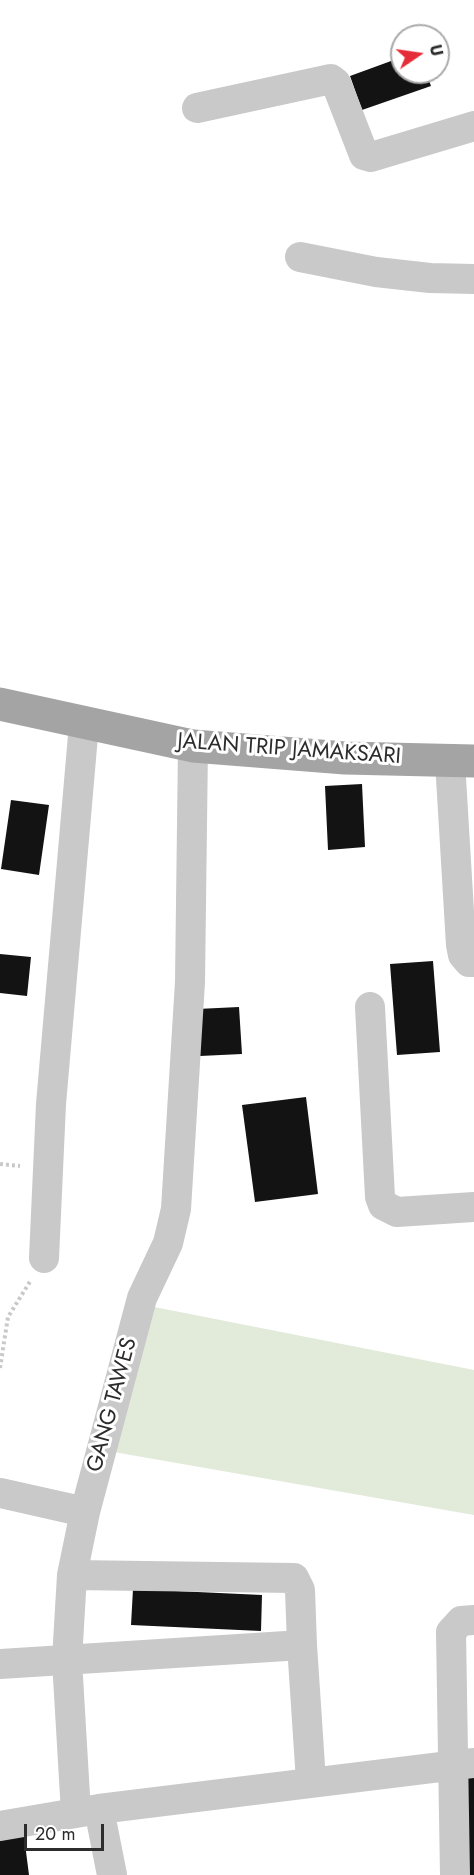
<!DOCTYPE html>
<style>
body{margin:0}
#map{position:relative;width:474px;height:1875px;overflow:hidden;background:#fff;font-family:Jost,sans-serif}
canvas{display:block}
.north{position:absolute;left:390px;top:24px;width:60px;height:60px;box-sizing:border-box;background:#fff;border:2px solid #ababab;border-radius:50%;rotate:77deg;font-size:16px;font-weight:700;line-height:24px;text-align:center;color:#2c2c2c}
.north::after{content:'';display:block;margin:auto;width:21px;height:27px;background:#e52d39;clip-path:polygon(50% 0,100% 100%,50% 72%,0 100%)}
.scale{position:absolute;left:24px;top:1824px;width:80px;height:27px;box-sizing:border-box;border:3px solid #2c2c2c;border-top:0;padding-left:8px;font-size:18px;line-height:21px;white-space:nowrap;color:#2c2c2c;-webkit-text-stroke:4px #fff;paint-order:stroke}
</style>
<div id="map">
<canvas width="474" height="1875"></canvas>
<div class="north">U</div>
<div class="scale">20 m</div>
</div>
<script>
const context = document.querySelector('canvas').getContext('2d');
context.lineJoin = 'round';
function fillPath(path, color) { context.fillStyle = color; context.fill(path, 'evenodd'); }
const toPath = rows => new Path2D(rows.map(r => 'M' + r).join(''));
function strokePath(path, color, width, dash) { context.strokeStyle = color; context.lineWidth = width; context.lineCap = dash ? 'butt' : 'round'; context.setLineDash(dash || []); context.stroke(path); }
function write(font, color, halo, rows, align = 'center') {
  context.font = font + ' Jost,sans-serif'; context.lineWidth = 6; context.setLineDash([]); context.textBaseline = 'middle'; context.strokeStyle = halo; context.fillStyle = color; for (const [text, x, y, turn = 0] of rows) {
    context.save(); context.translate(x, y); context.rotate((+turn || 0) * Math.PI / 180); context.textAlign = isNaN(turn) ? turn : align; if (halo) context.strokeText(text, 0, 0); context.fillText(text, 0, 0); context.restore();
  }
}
fillPath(toPath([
 [139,1304,474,1370,474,1515,108,1451]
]), '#e2ead9');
fillPath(toPath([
 [402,57,402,72,426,72,431,86,362,110,350,76],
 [362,784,365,847,328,850,325,786],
 [11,800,49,805,39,875,1,869],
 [0,954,31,957,27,996,0,993],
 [433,961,440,1052,397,1055,390,964],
 [239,1007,242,1054,200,1056,197,1009],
 [306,1097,318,1194,255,1202,242,1105],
 [133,1589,262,1595,261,1631,131,1625],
 [474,1777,474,1875,466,1875,464,1778],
 [24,1836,29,1875,0,1875,0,1839]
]), '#131313');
strokePath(toPath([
 [0,1164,20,1166],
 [0,1368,8,1317,31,1280]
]), '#c9c9c9', 4, [3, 3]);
strokePath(toPath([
 [197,108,331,79,336,83,364,155,371,157,474,126],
 [300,257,376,272,430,278,474,279],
 [450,761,461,945,463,955,469,962,474,962],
 [370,1007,380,1197,383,1205,397,1212,474,1207],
 [44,1258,51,1104,84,724],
 [0,1493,85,1512,72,1575,67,1660,76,1813],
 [85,1512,142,1298,168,1243,176,1209,190,982,193,746],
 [72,1575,294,1578,300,1590,302,1645],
 [0,1664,302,1645,311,1781],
 [99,1809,112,1875],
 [0,1826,99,1809,474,1763],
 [455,1875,451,1632,461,1621,474,1620]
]), '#c9c9c9', 30);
strokePath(toPath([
 [0,704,193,746,345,758,474,761]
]), '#a4a4a4', 33);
write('22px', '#2c2c2c', '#fff', [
 ["JALAN TRIP JAMAKSARI",289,750,4],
 ["GANG TAWES",113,1405,-75]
]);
</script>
